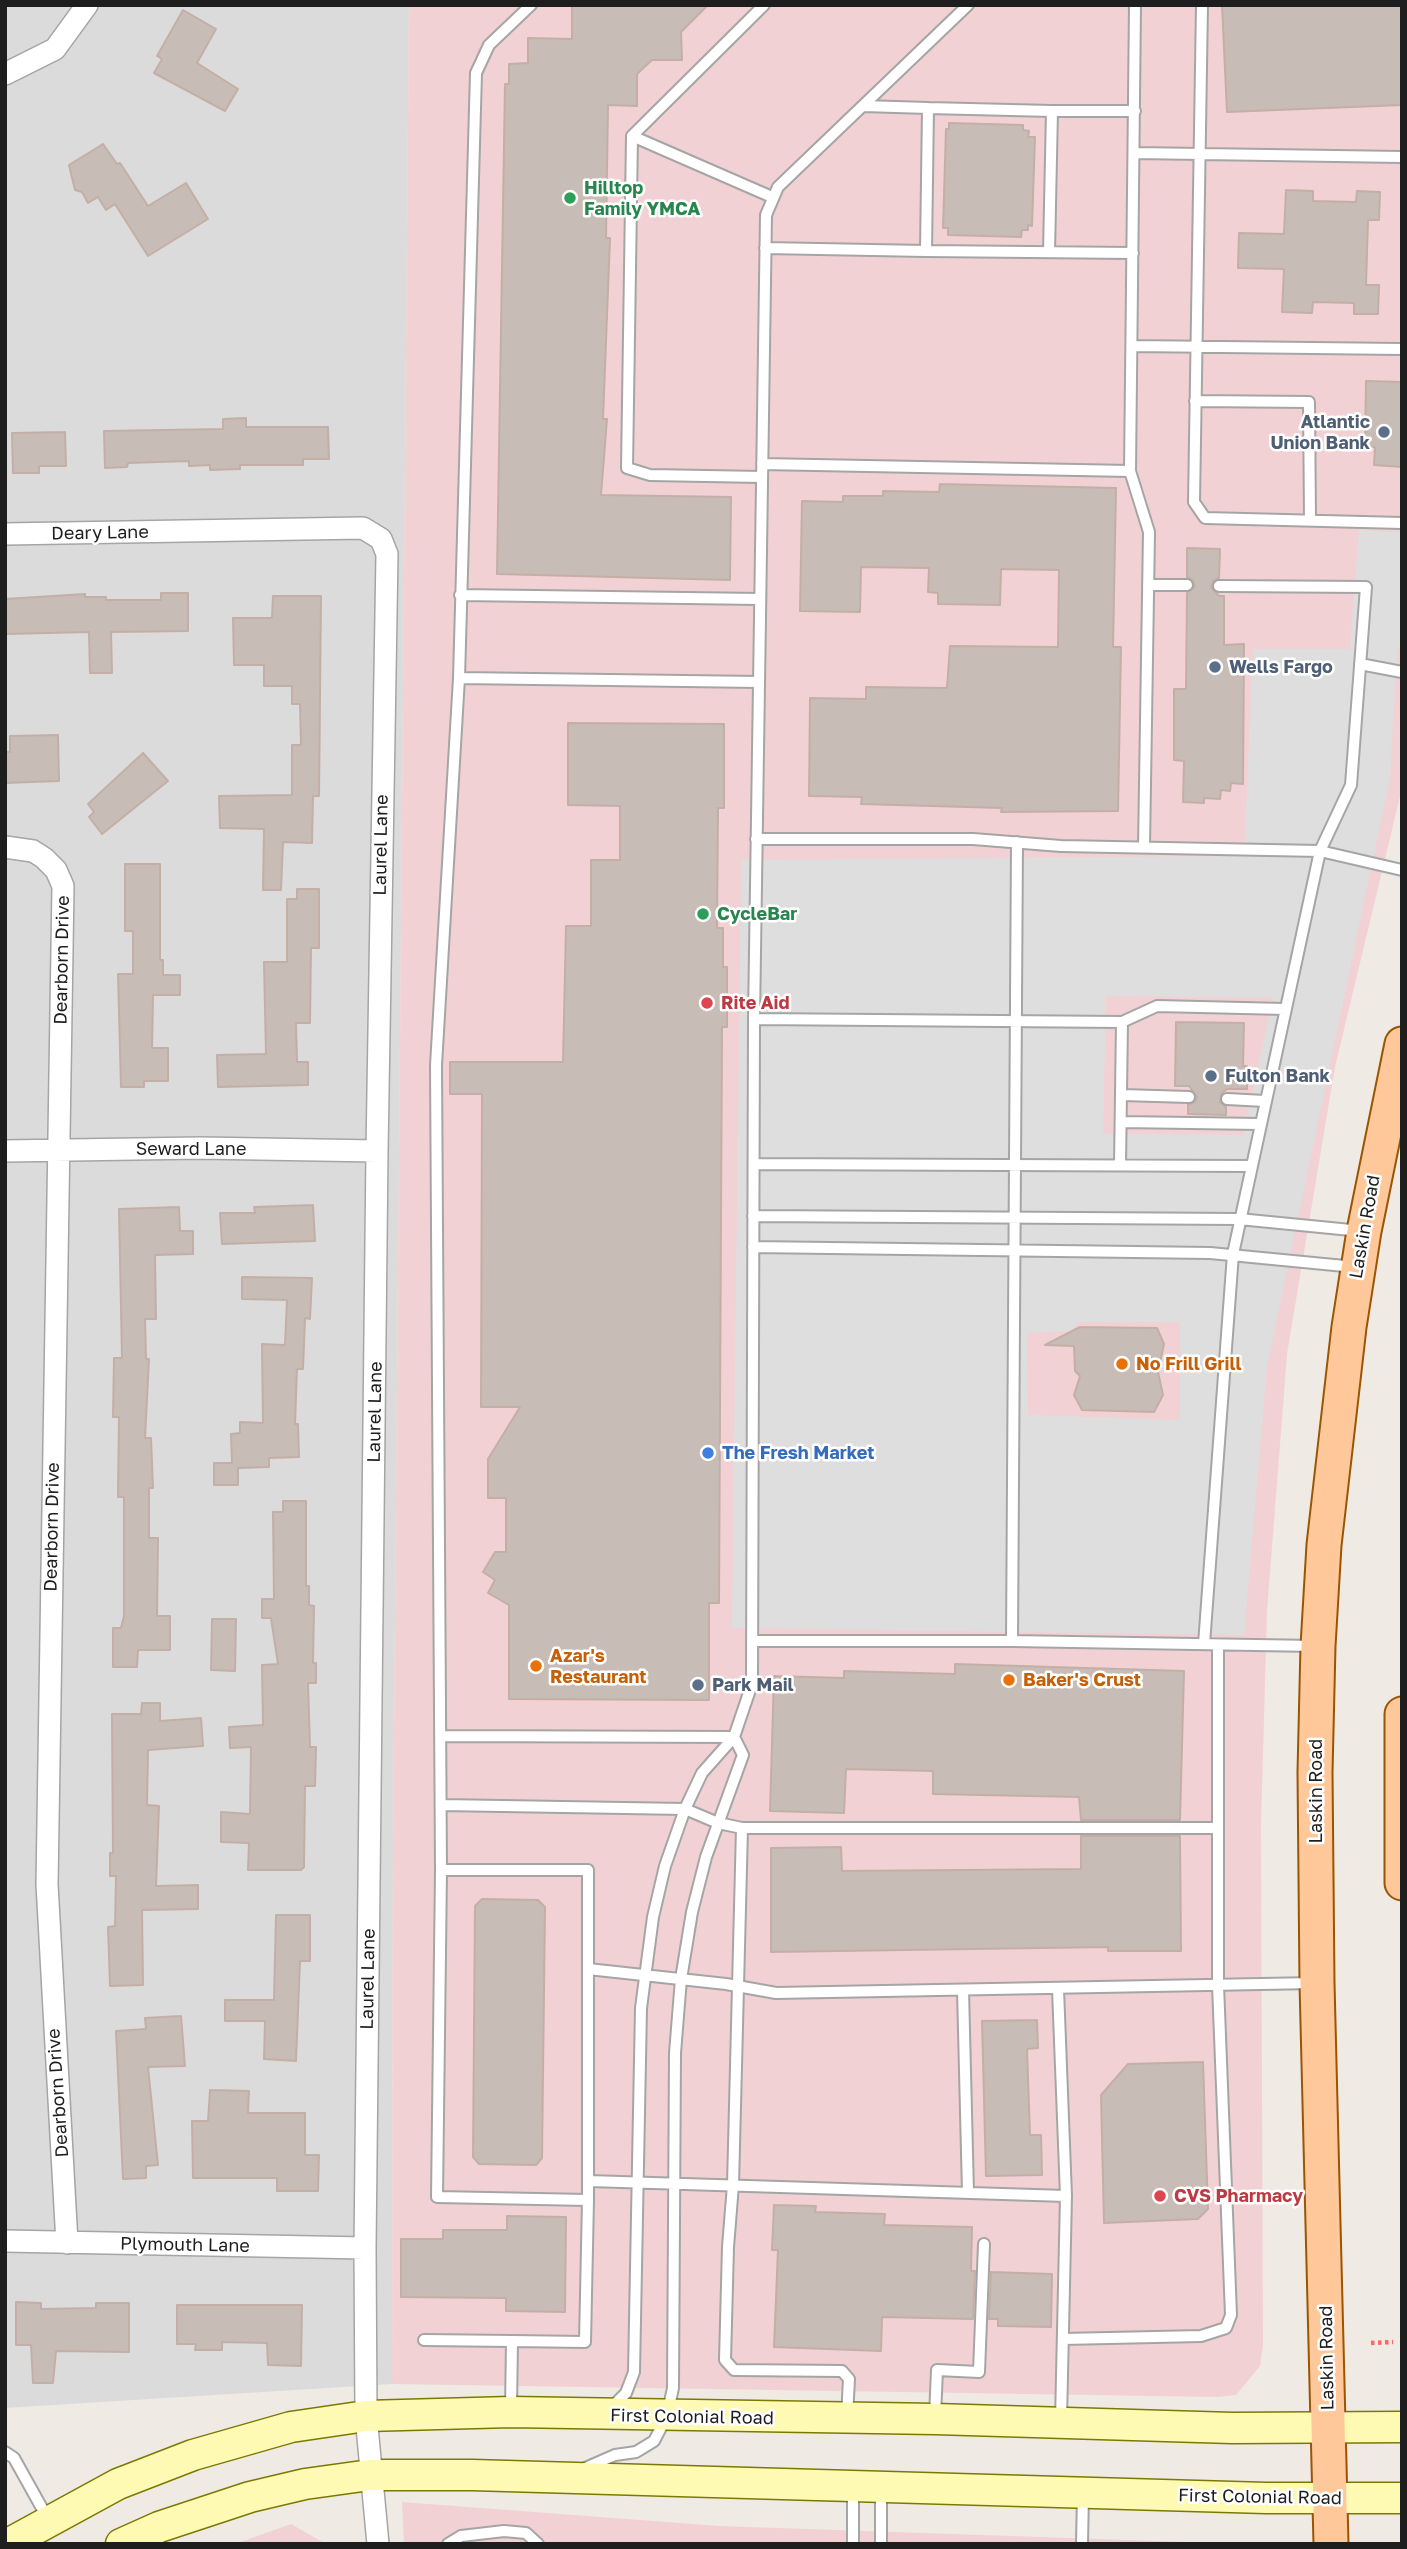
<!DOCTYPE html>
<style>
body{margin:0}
#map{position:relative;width:1407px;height:2549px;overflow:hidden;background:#f0eae4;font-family:"Golos Text",sans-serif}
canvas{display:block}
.frame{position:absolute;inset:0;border:7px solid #1e1e1e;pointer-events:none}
</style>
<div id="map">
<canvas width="1407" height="2549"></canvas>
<div class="frame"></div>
</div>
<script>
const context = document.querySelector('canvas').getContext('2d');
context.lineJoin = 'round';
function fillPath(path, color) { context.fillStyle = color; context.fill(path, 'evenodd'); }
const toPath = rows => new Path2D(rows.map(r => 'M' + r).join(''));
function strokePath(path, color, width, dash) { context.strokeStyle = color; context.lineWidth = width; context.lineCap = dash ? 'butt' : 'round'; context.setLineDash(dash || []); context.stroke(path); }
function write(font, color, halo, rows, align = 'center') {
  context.font = font + ' "Golos Text",sans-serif'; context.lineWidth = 5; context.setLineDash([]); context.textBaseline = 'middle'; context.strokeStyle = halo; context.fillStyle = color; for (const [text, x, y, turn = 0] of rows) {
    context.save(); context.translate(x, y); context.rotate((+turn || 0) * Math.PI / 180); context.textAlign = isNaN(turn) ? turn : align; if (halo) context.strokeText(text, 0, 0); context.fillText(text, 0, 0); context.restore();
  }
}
fillPath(toPath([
 [5,5,409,5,393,1846,392,2384,5,2408]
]), '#dcdbdb');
fillPath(toPath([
 [409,5,1402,5,1402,788,1335,1067,1287,1354,1267,1612,1261,1825,1263,2345,1260,2366,1236,2395,1217,2397,392,2384,393,1846],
 [402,2502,719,2526,1244,2544,404,2544],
 [291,2524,326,2544,235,2544]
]), '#f2d1d4');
fillPath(toPath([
 [1359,530,1402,533,1402,646,1398,647,1395,682,1390,777,1267,1366,1244,1635,732,1628,741,860,1244,856,1253,649,1350,649],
 [1106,996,1273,998,1243,1135,1103,1134],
 [1077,1322,1180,1322,1180,1420,1028,1415,1027,1333,1073,1331]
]), '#dedede');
const building = toPath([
 [572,5,708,5,681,32,682,60,652,60,637,74,637,106,608,105,606,238,610,238,603,419,607,419,601,495,731,497,730,580,497,574,505,84,509,84,509,64,528,63,528,38,572,39,572,5],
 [1222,5,1402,5,1402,105,1227,112,1222,5],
 [183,10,216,29,197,63,238,89,225,111,154,73,162,59,157,56,183,10],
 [949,123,1023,125,1023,130,1029,131,1028,137,1035,137,1032,226,1028,225,1028,230,1022,230,1021,237,948,235,948,228,943,228,946,129,949,129,949,123],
 [103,144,117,164,120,163,148,206,186,183,208,219,148,256,115,204,106,210,98,197,88,203,82,192,75,190,69,165,103,144],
 [1286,190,1313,191,1313,201,1356,202,1357,191,1380,192,1379,220,1368,220,1366,285,1379,285,1378,314,1354,314,1354,303,1313,302,1312,313,1282,312,1284,269,1238,268,1239,233,1284,234,1286,190],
 [1366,381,1402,382,1402,467,1374,465,1375,447,1365,446,1366,381],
 [246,418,246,427,328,427,329,459,303,459,303,465,240,465,240,469,210,470,210,465,189,466,189,461,128,463,127,467,105,468,104,431,223,429,223,419,246,418],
 [65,432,66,466,39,466,39,473,13,473,12,433,65,432],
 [940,484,1116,488,1113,647,1121,647,1118,811,1001,812,1002,808,861,804,862,797,809,796,810,698,866,699,866,687,947,688,950,646,1058,647,1059,570,1001,569,1000,605,938,604,938,593,928,592,929,568,861,567,860,612,800,611,802,501,843,502,843,496,883,496,883,491,939,492,940,484],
 [1187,548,1220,549,1219,578,1213,581,1211,587,1219,596,1224,596,1224,645,1244,644,1243,784,1231,783,1230,791,1221,790,1220,799,1204,798,1204,803,1183,802,1184,761,1174,760,1174,689,1186,689,1187,593,1195,586,1193,581,1187,577,1187,548],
 [161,593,188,593,188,631,111,632,112,673,90,673,89,632,5,634,5,599,85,594,85,597,106,597,106,600,161,600,161,593],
 [273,596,321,596,319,796,313,796,312,843,283,842,281,890,263,890,264,829,220,828,219,796,292,795,292,745,301,745,300,704,292,704,292,686,264,686,264,665,234,665,233,618,272,618,273,596],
 [568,723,724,724,724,808,718,808,717,928,723,928,723,967,727,967,727,1027,722,1027,719,1603,709,1603,709,1700,509,1699,509,1605,488,1593,495,1580,483,1572,495,1552,506,1552,506,1498,488,1498,488,1459,520,1407,481,1407,482,1094,450,1094,450,1062,563,1062,566,926,591,926,591,860,620,860,620,806,568,805,568,723],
 [58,735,59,781,5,783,5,752,10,752,10,736,58,735],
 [143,753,168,781,102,834,89,817,94,812,88,804,143,753],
 [125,864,160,864,160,960,163,960,163,975,180,975,180,995,153,995,152,1048,168,1048,168,1081,144,1081,144,1087,121,1087,118,974,133,974,133,931,125,931,125,864],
 [297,889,319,889,319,948,311,948,310,1023,296,1023,297,1062,308,1062,308,1085,218,1087,217,1055,266,1054,264,962,287,962,287,899,297,899,297,889],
 [1176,1022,1244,1023,1243,1066,1247,1066,1247,1089,1227,1089,1221,1094,1220,1102,1226,1107,1226,1115,1188,1114,1188,1105,1195,1102,1197,1097,1189,1086,1175,1086,1176,1022],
 [313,1205,315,1241,222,1244,220,1213,255,1213,254,1207,313,1205],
 [179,1207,180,1231,193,1231,193,1254,155,1255,156,1319,145,1319,146,1359,149,1359,145,1438,151,1438,153,1488,149,1488,149,1538,158,1538,157,1616,170,1616,170,1650,138,1650,137,1667,113,1667,113,1628,121,1628,124,1616,124,1497,118,1497,119,1417,113,1417,114,1358,122,1358,119,1209,179,1207],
 [242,1277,312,1278,310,1319,305,1318,303,1369,297,1369,295,1424,298,1424,299,1457,269,1458,269,1467,238,1468,238,1485,214,1485,214,1463,232,1463,231,1434,240,1433,240,1422,263,1423,262,1344,285,1345,287,1300,242,1299,242,1277],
 [1080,1327,1157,1328,1164,1344,1158,1372,1163,1395,1154,1412,1082,1410,1074,1395,1080,1376,1075,1371,1074,1346,1045,1345,1080,1327],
 [283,1501,306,1501,306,1586,309,1586,309,1605,314,1606,313,1663,316,1663,316,1683,308,1683,310,1747,316,1747,315,1786,305,1786,304,1867,301,1870,248,1870,249,1843,221,1842,221,1812,250,1814,251,1747,230,1748,229,1727,263,1725,262,1665,278,1664,271,1618,262,1618,262,1599,274,1599,273,1512,283,1512,283,1501],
 [212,1619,236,1619,235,1671,211,1670,212,1619],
 [955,1664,1184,1671,1180,1820,1081,1820,1079,1797,933,1794,933,1771,846,1769,844,1813,770,1811,774,1676,844,1678,844,1671,955,1674,955,1664],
 [142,1703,160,1703,160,1721,201,1718,203,1746,148,1750,147,1805,159,1806,156,1886,198,1885,198,1909,142,1910,143,1985,110,1986,108,1927,115,1926,116,1876,110,1876,110,1853,113,1853,112,1714,141,1714,142,1703],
 [1081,1836,1180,1836,1181,1951,1108,1951,1108,1947,771,1952,771,1848,841,1847,842,1871,1081,1869,1081,1836],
 [482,1899,538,1900,545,1907,542,2158,536,2165,479,2164,473,2157,475,1906,482,1899],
 [276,1915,310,1915,310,1961,300,1961,296,2061,264,2059,265,2021,225,2021,225,2000,274,2000,276,1915],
 [181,2016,185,2066,148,2067,158,2165,146,2166,146,2178,123,2179,116,2031,146,2029,145,2018,181,2016],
 [1037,2020,1038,2048,1027,2049,1030,2135,1041,2135,1042,2175,986,2176,982,2021,1037,2020],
 [1203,2062,1208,2209,1198,2219,1104,2223,1101,2095,1128,2064,1203,2062],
 [210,2090,249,2091,248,2113,305,2113,305,2155,319,2155,318,2191,277,2191,277,2178,193,2178,192,2121,208,2121,210,2090],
 [774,2205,816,2206,815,2212,885,2214,884,2225,972,2227,971,2271,975,2271,973,2319,882,2317,881,2351,774,2347,778,2250,772,2250,774,2205],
 [507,2216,566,2217,565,2312,506,2311,506,2298,401,2297,401,2239,443,2239,443,2230,507,2230,507,2216],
 [991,2272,1052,2274,1051,2327,998,2326,998,2319,989,2319,991,2272],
 [16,2302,41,2303,41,2309,96,2308,96,2303,129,2303,129,2352,56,2351,53,2383,33,2383,31,2345,16,2345,16,2302],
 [177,2305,302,2305,301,2366,268,2365,267,2343,222,2342,222,2350,195,2350,196,2344,177,2344,177,2305]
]);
fillPath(building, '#c8bcb6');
strokePath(building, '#c3afa5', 2);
const lane = toPath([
 [1202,5,1194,502,1205,518,1402,523],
 [863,106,928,108],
 [1052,111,1135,111],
 [632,136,772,197],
 [1135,153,1402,157],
 [765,248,926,251],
 [1049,252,1052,111,928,108,926,251,1133,253],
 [1132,346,1402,349],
 [1195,401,1309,402,1310,520],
 [762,464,1130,471,1135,5],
 [1130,471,1149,532,1144,847],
 [762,477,650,475,627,468,632,136,764,5],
 [1148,585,1187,585],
 [460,595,760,599],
 [1360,664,1402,672],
 [459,678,476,73,489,45,531,5],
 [756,839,973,839,1061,846,1320,851,1402,870],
 [754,1019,1122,1022,1157,1006,1285,1009],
 [1122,1095,1189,1097],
 [1227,1099,1265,1101],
 [1121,1122,1260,1124],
 [754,1164,1251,1166],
 [1120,1165,1122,1022],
 [753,1216,1239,1219,1361,1231],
 [753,1247,1210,1253,1355,1267],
 [752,1641,1012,1641,1316,1646],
 [1012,1641,1017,842],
 [1204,1644,1233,1254,1320,851,1351,785,1366,587,1219,586],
 [441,1736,734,1737],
 [441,1805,685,1809,718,1823,742,1828,1218,1828],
 [742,1828,733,2185,728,2247,725,2360,734,2370,842,2371,849,2379,847,2416],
 [441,1870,436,1065,459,678,759,682],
 [588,1969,726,1984,776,1993,1315,1983],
 [963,1990,968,2193],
 [589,2181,1066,2196,1058,1989],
 [1063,2339,1201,2336,1226,2328,1231,2315,1218,1985,1218,1645],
 [424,2340,512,2341],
 [511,2409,512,2341,585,2342,588,2200,437,2197,441,1870,588,1870,588,2200],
 [610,2409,626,2393,634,2372,641,2008,653,1917,665,1866,685,1809,702,1773,734,1737,752,1684,754,1019,766,215,778,187,968,5],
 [935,2416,937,2370,979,2372,984,2244],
 [1061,2420,1066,2196],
 [5,2452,14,2458,48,2519],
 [583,2469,615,2455,636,2452,654,2441,667,2416,673,2388,675,2053,681,1979,692,1912,706,1857,743,1755,734,1737],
 [881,2487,881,2544],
 [853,2489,853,2544],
 [448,2544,461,2536,504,2531,526,2533,538,2544],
 [1082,2544,1083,2494]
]);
const street = toPath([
 [5,74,55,49,87,5],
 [5,534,363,528,381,539,387,554,377,1151,365,2248,366,2416,378,2544],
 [5,847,33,851,44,858,56,870,63,886,47,1884,67,2243],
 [5,1151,200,1148,377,1151],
 [5,2241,365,2248]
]);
const secondary = toPath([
 [8,2544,118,2484,193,2455,291,2427,366,2416,511,2412,935,2419,1232,2428,1402,2427],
 [121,2544,159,2527,250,2497,305,2484,370,2475,472,2475,1266,2498,1402,2498]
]);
const primary = toPath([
 [1402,1714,1402,1883],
 [1331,2544,1317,1983,1315,1772,1318,1646,1324,1545,1349,1327,1364,1231,1402,1044]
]);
strokePath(lane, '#a5a5a5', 14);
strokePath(street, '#a5a5a5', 24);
strokePath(secondary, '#7b7a00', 33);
strokePath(primary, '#950', 37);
strokePath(toPath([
 [1371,2343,1393,2342]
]), '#ff6667', 4.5, [3.5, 3.5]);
strokePath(lane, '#fff', 10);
strokePath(street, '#fff', 21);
strokePath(secondary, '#fefab4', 30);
strokePath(primary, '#ffc89a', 33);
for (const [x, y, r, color] of [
 [570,198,7,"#2e9e5b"],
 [1384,432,7,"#5c6f8a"],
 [1215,667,7,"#5c6f8a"],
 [703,914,7,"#2e9e5b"],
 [707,1003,7,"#e0444e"],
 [1211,1076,7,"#5c6f8a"],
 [1122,1364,7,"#e8710a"],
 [708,1453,7,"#3f7fe0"],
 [536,1666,7,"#e8710a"],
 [1009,1680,7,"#e8710a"],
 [698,1685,7,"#5c6f8a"],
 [1160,2196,7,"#e0444e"]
]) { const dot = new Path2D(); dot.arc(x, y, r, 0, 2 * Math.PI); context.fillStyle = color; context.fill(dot); strokePath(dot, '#fff', 2.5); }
write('bold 18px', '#27864d', '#fff', [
 ["Hilltop",584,188],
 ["Family YMCA",584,209],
 ["CycleBar",717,914]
], 'left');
write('bold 18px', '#4e5e75', '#fff', [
 ["Atlantic",1370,422,"right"],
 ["Union Bank",1370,443,"right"],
 ["Wells Fargo",1229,667],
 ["Fulton Bank",1225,1076],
 ["Park Mail",712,1685]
], 'left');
write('18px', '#1e1e1e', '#fff', [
 ["Deary Lane",100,533,-1],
 ["Laurel Lane",381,845,-89],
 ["Dearborn Drive",62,960,-89],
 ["Seward Lane",191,1149],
 ["Laskin Road",1365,1227,-80],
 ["Laurel Lane",375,1412,-89],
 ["Dearborn Drive",52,1527,-89],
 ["Laskin Road",1316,1791,-90],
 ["Laurel Lane",368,1979,-89],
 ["Dearborn Drive",58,2093,-94],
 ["Plymouth Lane",185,2245,1],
 ["Laskin Road",1327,2358,-91],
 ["First Colonial Road",692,2417,1],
 ["First Colonial Road",1260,2497,1]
]);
write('bold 18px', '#be3a42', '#fff', [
 ["Rite Aid",721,1003],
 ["CVS Pharmacy",1174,2196]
], 'left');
write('bold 18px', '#c56008', '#fff', [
 ["No Frill Grill",1136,1364],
 ["Azar's",550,1656],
 ["Restaurant",550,1677],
 ["Baker's Crust",1023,1680]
], 'left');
write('bold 18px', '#366cbe', '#fff', [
 ["The Fresh Market",722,1453]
], 'left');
</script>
